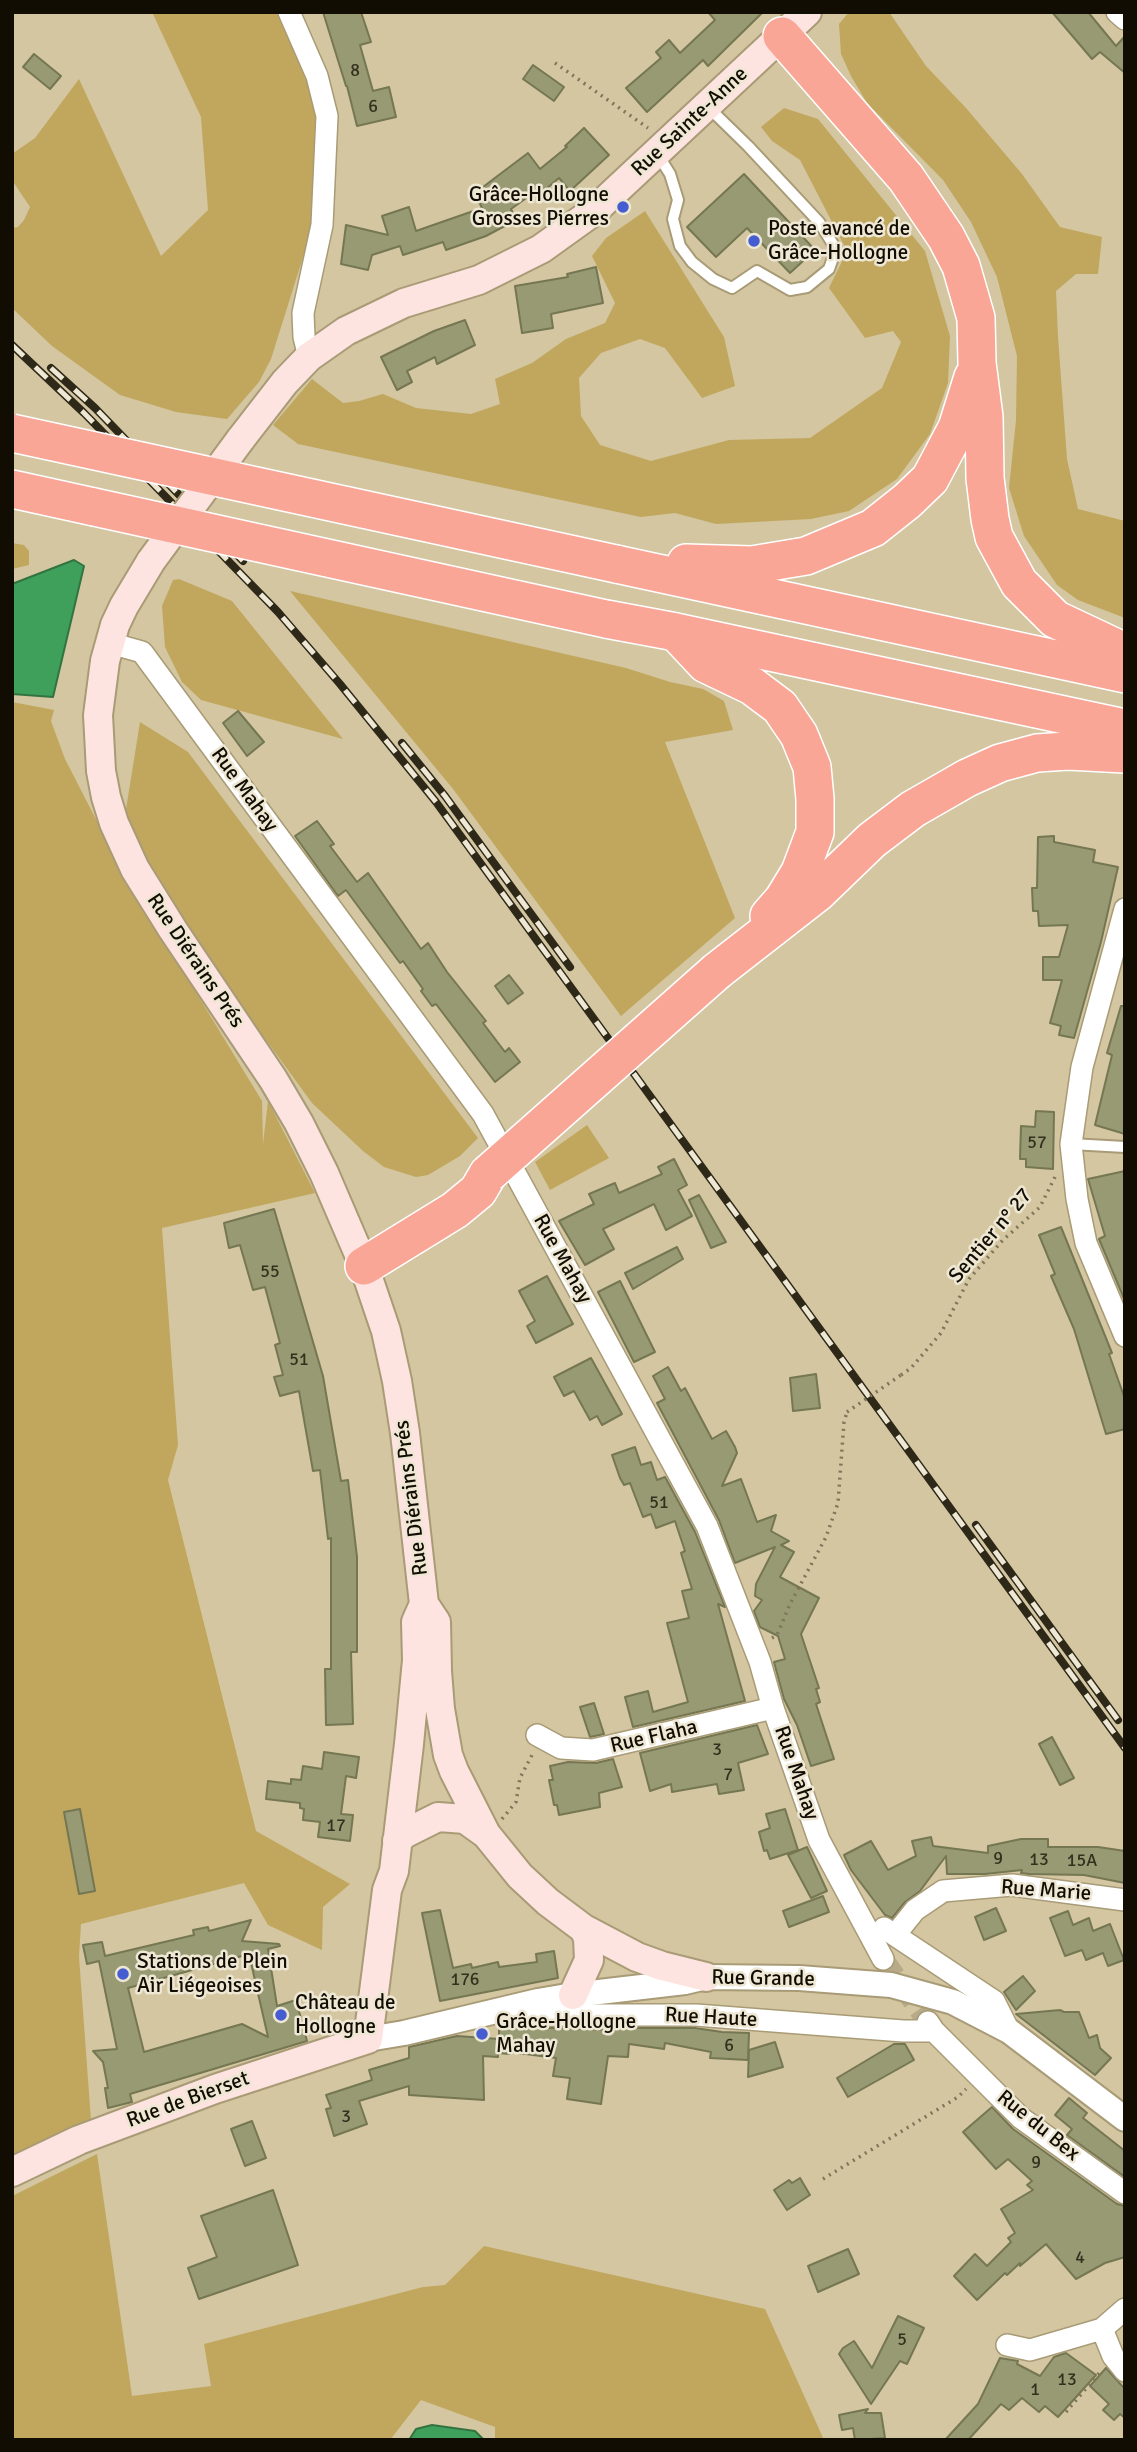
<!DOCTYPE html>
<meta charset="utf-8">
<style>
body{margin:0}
#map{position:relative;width:1137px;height:2452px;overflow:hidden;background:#d3c6a0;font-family:Signika,sans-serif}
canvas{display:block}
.frame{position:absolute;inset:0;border:14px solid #120d02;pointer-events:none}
</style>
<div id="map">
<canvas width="1137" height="2452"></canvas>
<div class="frame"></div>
</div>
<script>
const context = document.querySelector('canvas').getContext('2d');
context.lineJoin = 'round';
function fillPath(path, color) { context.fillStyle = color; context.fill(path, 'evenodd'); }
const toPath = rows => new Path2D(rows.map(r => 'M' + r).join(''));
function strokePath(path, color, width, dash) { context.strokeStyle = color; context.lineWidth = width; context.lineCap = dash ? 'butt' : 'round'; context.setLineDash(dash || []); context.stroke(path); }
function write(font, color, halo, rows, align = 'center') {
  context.font = font + ' Signika,sans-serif'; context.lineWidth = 5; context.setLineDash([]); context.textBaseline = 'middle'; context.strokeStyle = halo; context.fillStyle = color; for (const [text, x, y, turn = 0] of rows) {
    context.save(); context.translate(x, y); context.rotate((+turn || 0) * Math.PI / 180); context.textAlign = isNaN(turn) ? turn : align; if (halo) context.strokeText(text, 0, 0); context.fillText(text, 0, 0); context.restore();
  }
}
fillPath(toPath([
 [152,12,283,12,321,114,315,219,271,359,259,382,227,419,176,412,120,395,52,346,12,308,12,228,18,227,24,220,30,207,12,180,12,154,35,138,79,79,161,256,208,210,201,117],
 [849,12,889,12,926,66,966,108,1022,174,1060,227,1102,237,1098,274,1076,274,1056,291,1058,337,1067,459,1078,509,1125,521,1125,618,1078,600,1057,585,1024,536,1009,488,1016,420,1017,356,997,277,971,222,943,180,867,103,851,76,841,54,839,24],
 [784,108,818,119,925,251,950,336,948,383,930,434,897,479,849,511,811,519,716,524,675,513,641,517,298,444,273,425,312,379,343,403,359,401,383,394,416,408,471,414,500,404,495,379,532,363,566,339,605,323,615,303,592,256,606,238,645,211,724,337,735,386,702,398,665,348,640,339,601,353,579,378,581,416,600,445,651,461,729,440,810,438,882,388,901,342,893,331,865,338,829,288,847,251,800,160,772,141,761,127],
 [12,543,24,545,29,551,29,565,12,569],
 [179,579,232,601,343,739,201,700,182,682,165,647,162,606,173,580],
 [290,591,626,668,670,682,703,689,724,701,733,730,665,742,735,918,621,1016,453,789],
 [12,702,54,710,51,721,65,759,124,874,262,1101,263,1144,268,1101,315,1193,162,1228,178,1445,168,1480,256,1831,350,1884,323,1907,322,1950,268,1925,244,1883,81,1924,79,1957,91,2120,12,2162],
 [140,722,188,752,478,1138,460,1156,428,1175,416,1177,384,1167,363,1151,312,1103,207,959,123,828],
 [587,1125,609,1158,550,1190,535,1162],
 [97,2154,132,2396,211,2386,204,2344,423,2287,445,2285,484,2246,765,2309,824,2440,495,2440,495,2427,421,2400,390,2440,12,2440,12,2196]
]), '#c1a75d');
const water = toPath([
 [74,560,84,566,53,697,12,694,12,584,74,560],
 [432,2425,475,2431,484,2440,409,2440,416,2429,432,2425]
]);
fillPath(water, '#3fa05c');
strokePath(water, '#327441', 2);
const building = toPath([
 [323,12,361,12,371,42,360,45,373,91,389,87,396,117,357,126,347,86,346,86,323,12],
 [708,12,763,12,708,66,703,60,647,112,626,88,661,58,656,52,669,40,680,53,715,20,708,12],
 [1052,12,1088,12,1116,46,1125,36,1125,73,1100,52,1092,59,1052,12],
 [34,54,61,76,50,89,23,67,34,54],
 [533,65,564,87,554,101,523,79,533,65],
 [584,128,609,155,570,191,559,178,539,195,536,191,511,209,516,220,486,236,446,250,443,242,403,255,400,246,372,255,368,270,341,264,346,225,388,235,382,216,409,207,416,231,482,208,475,193,528,153,540,169,567,147,565,146,584,128],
 [744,174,815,250,790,273,747,228,716,257,687,227,744,174],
 [596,267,603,303,551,314,553,328,522,333,515,286,568,277,567,274,596,267],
 [465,320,475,345,437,364,435,357,407,371,412,382,397,390,381,357,434,331,465,320],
 [238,711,264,742,247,756,223,723,238,711],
 [317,821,334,844,330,846,357,882,368,873,421,949,428,943,447,972,486,1021,483,1023,505,1052,509,1048,520,1062,495,1082,436,1004,432,1006,421,991,423,989,403,961,400,963,346,890,338,896,295,836,317,821],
 [1054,836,1054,842,1095,850,1093,862,1118,867,1101,942,1074,1038,1059,1035,1061,1026,1050,1023,1062,980,1043,980,1043,957,1059,957,1068,925,1039,926,1038,911,1033,911,1032,888,1037,888,1038,837,1054,836],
 [509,975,523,993,508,1004,495,986,509,975],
 [1121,1006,1125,1006,1125,1134,1095,1125,1112,1055,1107,1053,1121,1006],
 [1036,1111,1054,1112,1053,1169,1026,1167,1026,1159,1020,1159,1021,1126,1035,1127,1036,1111],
 [674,1159,687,1185,678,1190,692,1216,666,1230,654,1204,603,1229,614,1249,585,1265,559,1221,594,1204,589,1194,615,1183,619,1193,662,1174,658,1167,674,1159],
 [1125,1171,1125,1301,1099,1239,1105,1236,1088,1179,1125,1171],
 [699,1195,726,1242,711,1248,689,1200,699,1195],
 [274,1209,323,1376,341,1481,348,1480,357,1557,357,1652,351,1652,353,1724,326,1725,325,1669,331,1669,331,1538,328,1539,320,1470,313,1471,299,1391,280,1396,274,1377,283,1375,275,1345,280,1343,265,1287,253,1290,240,1245,229,1248,224,1223,274,1209],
 [1061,1227,1112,1353,1109,1354,1125,1399,1125,1429,1106,1434,1074,1329,1051,1276,1055,1274,1039,1235,1061,1227],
 [677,1247,683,1259,633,1289,625,1273,677,1247],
 [547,1276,573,1324,536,1343,527,1326,535,1321,519,1291,547,1276],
 [620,1281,655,1352,634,1362,598,1292,620,1281],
 [591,1358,622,1414,602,1425,597,1416,590,1420,574,1391,564,1396,554,1377,591,1358],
 [668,1367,681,1391,685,1388,712,1439,726,1431,735,1447,737,1453,722,1486,741,1479,757,1522,776,1515,771,1531,789,1541,781,1545,794,1552,780,1577,819,1598,801,1634,819,1688,816,1689,820,1702,816,1704,834,1759,811,1766,797,1725,784,1699,774,1662,785,1659,778,1636,760,1627,754,1611,762,1600,755,1596,756,1584,775,1547,735,1563,719,1520,657,1403,665,1399,653,1376,668,1367],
 [816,1374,820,1408,793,1411,790,1378,816,1374],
 [635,1447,641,1465,651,1462,657,1480,665,1477,695,1532,725,1607,718,1604,745,1701,633,1727,625,1697,648,1691,653,1712,688,1702,667,1623,689,1618,682,1591,692,1589,681,1553,685,1551,675,1521,656,1528,651,1514,643,1517,630,1483,624,1485,620,1478,612,1455,635,1447],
 [594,1703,604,1734,590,1737,580,1707,594,1703],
 [757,1725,768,1754,738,1763,744,1790,719,1794,717,1784,672,1792,671,1784,650,1791,640,1753,757,1725],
 [1052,1737,1074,1778,1060,1785,1039,1744,1052,1737],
 [324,1752,359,1757,356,1778,346,1776,341,1814,353,1815,350,1841,318,1837,320,1822,303,1820,304,1809,300,1808,300,1803,266,1799,268,1781,291,1784,291,1779,301,1780,303,1766,322,1769,324,1752],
 [613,1759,622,1787,599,1793,600,1807,559,1815,557,1805,554,1805,549,1780,553,1780,550,1766,568,1762,596,1763,613,1759],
 [80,1809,95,1891,79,1894,64,1812,80,1809],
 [785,1809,798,1850,770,1859,767,1850,764,1851,759,1832,770,1828,766,1814,785,1809],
 [931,1837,933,1846,988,1853,988,1846,1021,1839,1048,1839,1048,1847,1098,1847,1125,1851,1125,1883,1084,1875,1029,1874,1021,1873,1022,1870,985,1874,947,1874,946,1856,920,1891,905,1902,892,1918,885,1915,851,1870,844,1855,871,1841,888,1870,916,1856,912,1841,931,1837],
 [807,1847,827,1891,811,1898,788,1855,807,1847],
 [823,1896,829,1912,789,1927,783,1911,823,1896],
 [996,1908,1006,1931,984,1940,975,1917,996,1908],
 [440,1910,453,1968,471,1964,472,1968,498,1962,499,1967,537,1962,536,1954,554,1951,558,1978,440,2001,422,1913,440,1910],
 [1068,1911,1073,1925,1089,1918,1093,1931,1110,1924,1124,1960,1108,1966,1103,1953,1086,1960,1082,1950,1065,1956,1050,1918,1068,1911],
 [251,1920,242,1941,279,1944,280,1946,268,1949,277,2006,296,2000,307,2041,130,2094,132,2102,108,2108,105,2088,108,2088,103,2062,93,2051,117,2049,99,1961,87,1964,83,1945,102,1942,105,1956,194,1935,193,1930,208,1927,209,1931,251,1920],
 [249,1954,268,2037,242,2024,144,2052,128,1988,249,1954],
 [1023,1976,1035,1991,1016,2010,1004,1992,1023,1976],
 [1060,2010,1064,2012,1079,2012,1089,2038,1097,2035,1100,2048,1111,2058,1095,2075,1016,2014,1060,2010],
 [521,2027,613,2030,613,2028,695,2028,722,2032,749,2033,748,2060,710,2058,711,2052,665,2043,664,2049,629,2044,628,2057,608,2056,601,2104,567,2099,570,2078,553,2076,556,2058,510,2052,510,2054,498,2053,498,2057,483,2056,484,2100,409,2095,409,2086,359,2101,367,2124,334,2136,326,2109,331,2108,326,2095,372,2080,369,2070,409,2058,409,2047,457,2036,499,2039,499,2030,521,2027],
 [775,2042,783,2067,748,2077,749,2050,775,2042],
 [894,2044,905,2044,914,2060,848,2097,837,2078,894,2044],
 [1069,2098,1087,2113,1083,2118,1125,2151,1125,2177,1067,2135,1072,2129,1055,2115,1069,2098],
 [992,2107,1013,2129,1117,2204,1125,2206,1125,2257,1105,2263,1076,2279,1046,2244,1020,2266,1020,2263,1007,2275,1005,2273,977,2300,954,2276,975,2254,987,2266,1011,2242,1008,2238,1015,2233,1001,2209,1033,2190,1027,2185,1032,2181,1008,2159,996,2169,963,2132,992,2107],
 [252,2121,266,2158,245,2166,231,2129,252,2121],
 [800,2178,810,2195,787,2210,774,2190,789,2180,792,2183,800,2178],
 [273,2190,298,2265,199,2299,188,2268,217,2257,201,2216,273,2190],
 [848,2249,859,2274,818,2292,808,2266,848,2249],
 [898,2316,924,2328,907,2364,900,2361,871,2404,839,2354,843,2348,854,2341,872,2368,898,2316],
 [1066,2353,1096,2375,1058,2417,1045,2406,1039,2412,1022,2398,1009,2410,1001,2404,968,2440,945,2440,978,2404,1000,2358,1018,2361,1017,2364,1040,2376,1054,2357,1066,2353],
 [1106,2368,1123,2387,1125,2385,1125,2418,1120,2414,1114,2420,1103,2410,1109,2404,1090,2386,1106,2368],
 [868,2409,865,2413,881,2413,885,2438,855,2440,853,2428,842,2430,839,2415,868,2409]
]);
fillPath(building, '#989a74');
strokePath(building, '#757753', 2);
strokePath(toPath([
 [883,1959,928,2022]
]), '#b6aa88', 21, [21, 10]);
const service = toPath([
 [658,155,670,174,678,200,673,219,680,246,692,262,713,279,732,288,757,271,790,290,807,287,829,269,836,249,819,222,748,146,707,106],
 [1071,1144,1125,1147]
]);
const minor = toPath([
 [289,12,317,76,327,116,322,225,303,313,304,337,309,357],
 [1117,12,1125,19],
 [110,643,142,652,483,1114,707,1526,760,1662,773,1708,819,1840,883,1959],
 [1125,909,1082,1067,1071,1144,1077,1199,1086,1243,1125,1336],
 [537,1735,561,1748,593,1750,773,1708],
 [884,1928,994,2001,1009,2031],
 [895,1935,915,1910,943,1891,1012,1885,1125,1900],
 [503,2013,533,2015,696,2015,903,2031,934,2031],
 [928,2022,934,2031,1021,2118,1125,2193],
 [1102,2329,1113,2356,1125,2371],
 [1007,2345,1030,2350,1102,2329,1125,2309]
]);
const tertiary = toPath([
 [368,2039,404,2033,538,2001,573,1995,685,1982,706,1977,799,1978,891,1985,953,2002,1009,2031,1125,2119]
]);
const secondary = toPath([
 [240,440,285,382,309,357,346,331,404,303,479,280,541,249,594,211,807,12],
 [151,561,124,606,115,625,105,661,98,715,101,771,106,797,114,823,135,869,173,930,273,1079,299,1123,324,1173,364,1266,386,1331,397,1381,405,1433,424,1604,436,1622,437,1671,440,1709,448,1755,454,1771,486,1834,520,1876,548,1902,584,1929,637,1957,662,1966,706,1977],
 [397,1841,404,1834,438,1817,465,1819,486,1834],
 [573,1995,589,1960,588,1938,584,1929],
 [12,2172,79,2140,215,2089,368,2039,387,1890,394,1871,409,1744,417,1660,416,1622,424,1604]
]);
const motorway = toPath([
 [782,36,906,178,946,237,961,266,976,318,977,363,984,417,985,478,990,519,994,537,1019,583,1055,619,1125,652],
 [12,489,94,507],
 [686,563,752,565,806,556,873,528,907,501,930,479,957,428,973,377],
 [616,564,1125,674],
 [606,619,676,632,1125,728],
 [676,632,706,664,752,686,780,707,799,735,812,767,815,799,815,832,800,872,783,900,769,916],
 [717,971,817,893,872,840,913,809,967,778,1000,763,1037,753,1068,751,1125,754],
 [364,1266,455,1210,478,1191,488,1174]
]);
strokePath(service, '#a89b76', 14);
strokePath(minor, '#a89b76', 24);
strokePath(tertiary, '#a89b76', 28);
strokePath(secondary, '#a89b76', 32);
strokePath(motorway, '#fff', 40);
strokePath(toPath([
 [555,63,648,128],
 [901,1375,911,1368,941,1333,969,1279,1003,1240,1040,1207,1055,1177],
 [772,1638,777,1635,790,1604,826,1537,838,1503,844,1422,847,1412],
 [502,1819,516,1802,520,1778,532,1755],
 [823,2179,958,2097,966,2089],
 [1066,2412,1101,2371]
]), '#7e755b', 3.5, [2, 5]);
strokePath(service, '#fff', 10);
strokePath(minor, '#fff', 21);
strokePath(tertiary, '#fff', 24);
strokePath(secondary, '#fee4e0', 28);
strokePath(motorway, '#faa697', 37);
const rail = toPath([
 [12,345,84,413,278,612,340,684,436,802,1125,1748],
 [51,368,95,408,243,561],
 [402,743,445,796,570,967],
 [976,1525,1118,1720]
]);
strokePath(rail, '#2e2819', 8);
strokePath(rail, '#ede7d4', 5, [16]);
const secondaryBridge = toPath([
 [151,561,240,440]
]);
const motorwayBridge = toPath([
 [12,433,616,564],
 [94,507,606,619],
 [488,1174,717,971]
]);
strokePath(secondaryBridge, '#a89b76', 32, []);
strokePath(motorwayBridge, '#fff', 40, []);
strokePath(toPath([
 [847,1412,901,1375]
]), '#7e755b', 3.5, [2, 5]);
strokePath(secondaryBridge, '#fee4e0', 28);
strokePath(motorwayBridge, '#faa697', 37);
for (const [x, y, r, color] of [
 [623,207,7,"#455dd1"],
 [754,241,7,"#455dd1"],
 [123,1974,7,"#455dd1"],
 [281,2015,7,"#455dd1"],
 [482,2034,7,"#455dd1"]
]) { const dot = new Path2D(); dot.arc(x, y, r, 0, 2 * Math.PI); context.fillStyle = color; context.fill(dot); strokePath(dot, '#ede7d4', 2.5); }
write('18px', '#34301e', null, [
 ["8",355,71],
 ["6",373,107],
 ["57",1037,1143],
 ["55",270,1272],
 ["51",299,1360],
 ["51",659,1503],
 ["3",717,1750],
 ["7",728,1775],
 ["17",336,1826],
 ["9",998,1859],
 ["13",1039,1860],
 ["15A",1082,1861],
 ["176",465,1980],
 ["6",729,2046],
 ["3",346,2117],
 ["9",1036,2163],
 ["4",1080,2258],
 ["5",902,2340],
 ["13",1067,2380],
 ["1",1035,2390]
]);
write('21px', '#120d02', '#ede7d4', [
 ["Rue Sainte-Anne",690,122,-43],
 ["Rue Mahay",244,790,54],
 ["Rue Diérains Prés",195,961,56],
 ["Sentier n° 27",991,1236,-50],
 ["Rue Mahay",562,1259,61],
 ["Rue Diérains Prés",412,1498,-97],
 ["Rue Flaha",654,1737,-13],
 ["Rue Mahay",796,1773,71],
 ["Rue Marie",1046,1891,4],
 ["Rue Grande",763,1979,1],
 ["Rue Haute",711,2018,3],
 ["Rue de Bierset",188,2100,-20],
 ["Rue du Bex",1038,2126,39]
]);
write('21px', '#120d02', '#ede7d4', [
 ["Grâce-Hollogne",609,195,"right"],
 ["Grosses Pierres",609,219,"right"],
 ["Poste avancé de",768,229],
 ["Grâce-Hollogne",768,253],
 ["Stations de Plein",137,1962],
 ["Air Liégeoises",137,1986],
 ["Château de",295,2003],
 ["Hollogne",295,2027],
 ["Grâce-Hollogne",496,2022],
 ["Mahay",496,2046]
], 'left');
</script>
